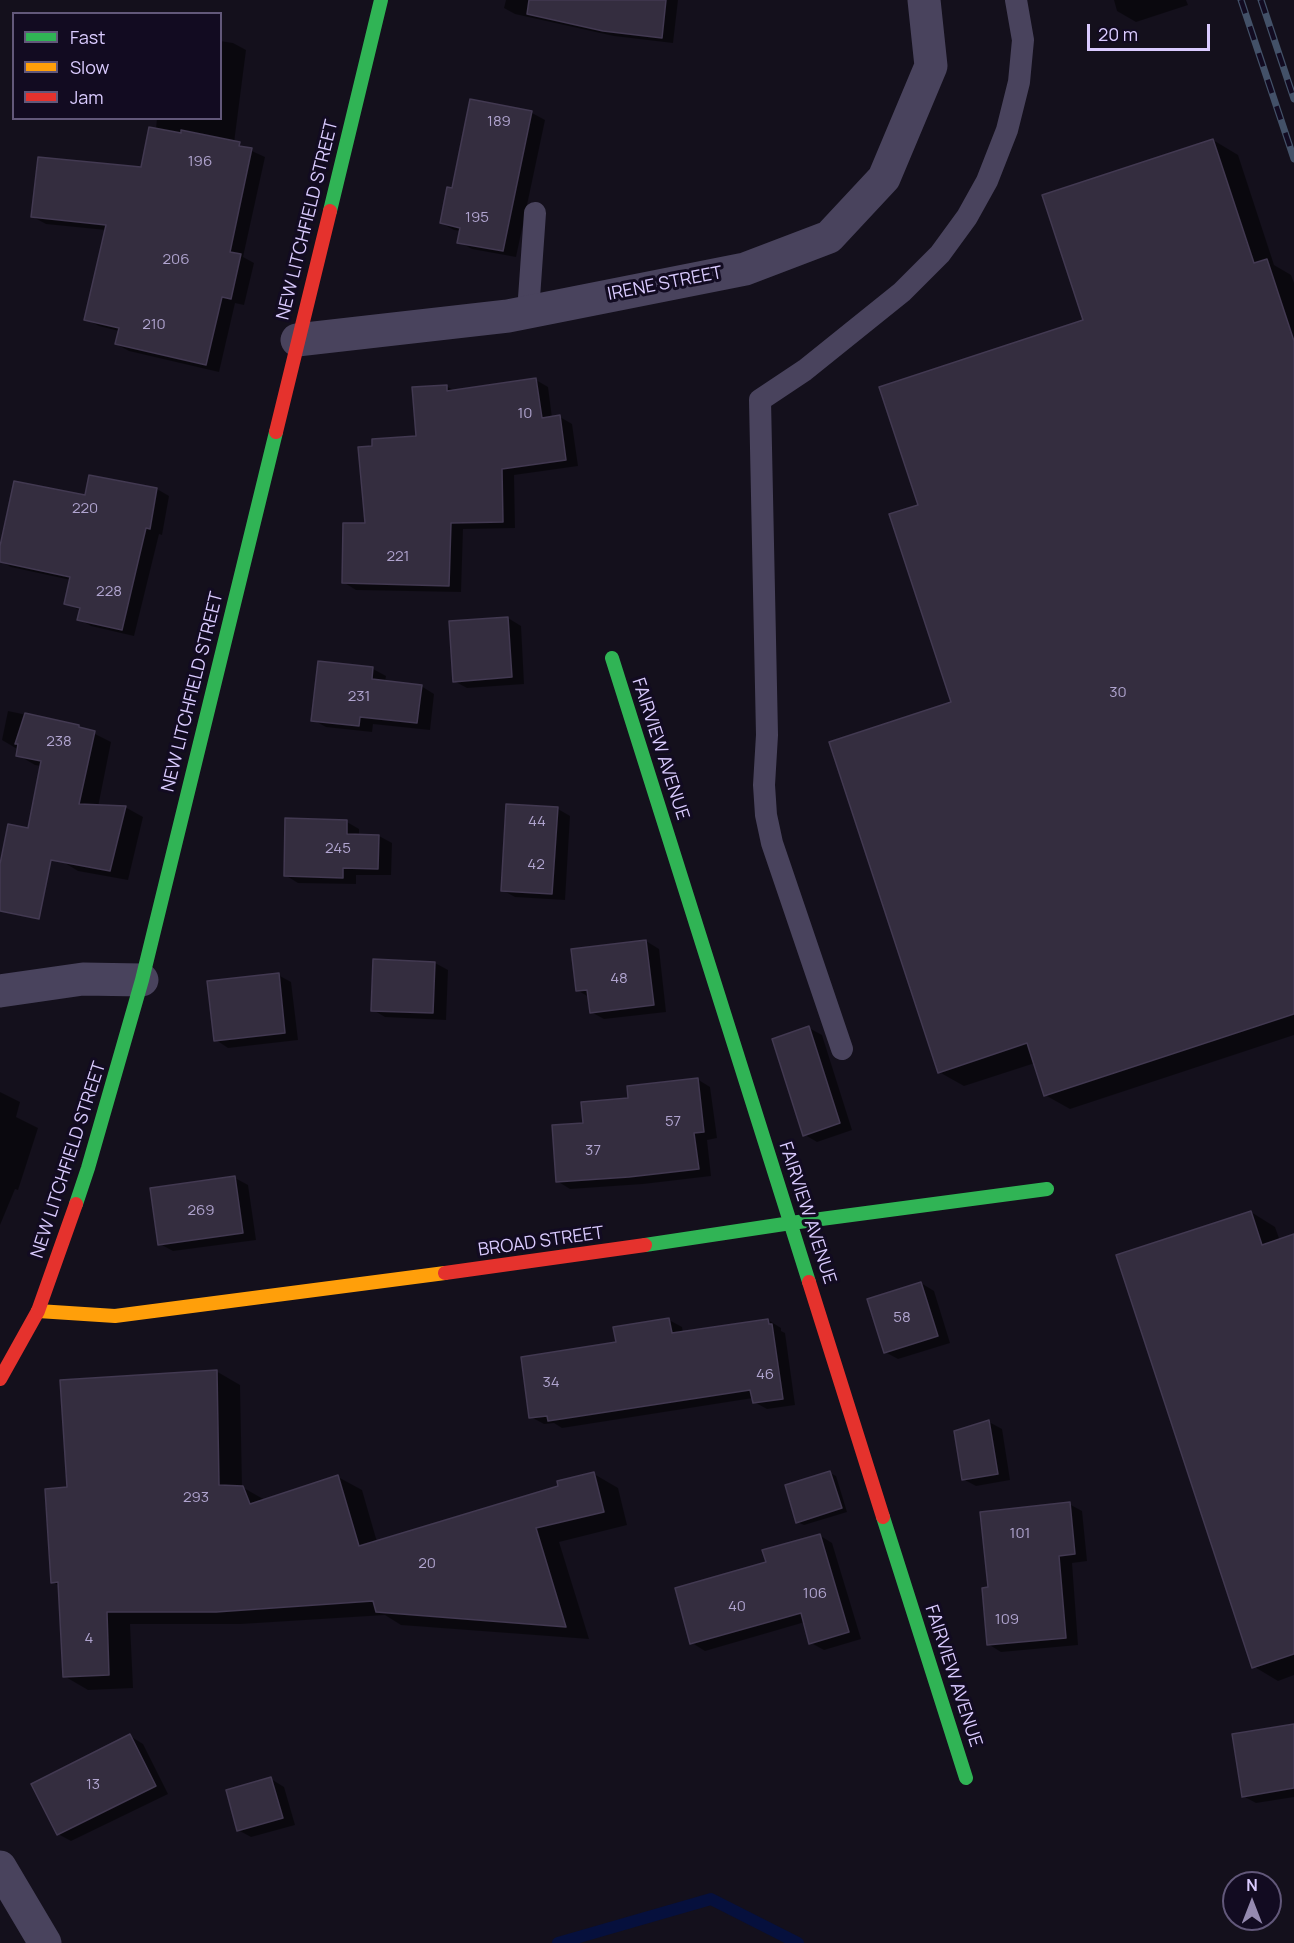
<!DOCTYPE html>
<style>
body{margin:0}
#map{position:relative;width:1294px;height:1943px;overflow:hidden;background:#14101c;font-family:Manrope,sans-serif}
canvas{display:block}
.legend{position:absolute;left:12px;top:12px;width:210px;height:108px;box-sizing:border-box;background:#120b21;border:2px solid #62587a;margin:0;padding:8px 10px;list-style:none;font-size:18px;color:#dacbff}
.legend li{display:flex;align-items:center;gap:12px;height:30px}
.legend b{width:30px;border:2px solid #62587a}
.north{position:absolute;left:1222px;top:1871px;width:60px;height:60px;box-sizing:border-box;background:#120b21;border:2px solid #62587a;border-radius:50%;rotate:0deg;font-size:16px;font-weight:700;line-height:24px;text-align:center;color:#dacbff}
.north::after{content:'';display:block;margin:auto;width:21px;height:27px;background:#958ab0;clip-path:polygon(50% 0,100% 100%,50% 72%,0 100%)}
.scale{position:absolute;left:1087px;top:24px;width:123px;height:27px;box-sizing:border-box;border:3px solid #dacbff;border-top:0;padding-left:8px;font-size:18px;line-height:21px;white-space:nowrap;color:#dacbff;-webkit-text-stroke:4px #120b21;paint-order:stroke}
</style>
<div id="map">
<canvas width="1294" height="1943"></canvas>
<ul class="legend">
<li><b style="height:8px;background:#30b455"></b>Fast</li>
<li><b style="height:8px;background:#ff9f0a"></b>Slow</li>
<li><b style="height:8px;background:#e5322d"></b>Jam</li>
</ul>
<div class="north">N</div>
<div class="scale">20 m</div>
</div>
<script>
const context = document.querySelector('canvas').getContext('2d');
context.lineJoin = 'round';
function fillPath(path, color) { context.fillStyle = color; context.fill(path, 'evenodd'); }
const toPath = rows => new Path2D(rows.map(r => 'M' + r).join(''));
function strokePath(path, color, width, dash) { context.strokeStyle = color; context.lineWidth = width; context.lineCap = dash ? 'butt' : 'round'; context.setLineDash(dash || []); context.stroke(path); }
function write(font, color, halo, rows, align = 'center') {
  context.font = font + ' Manrope,sans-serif'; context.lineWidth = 6; context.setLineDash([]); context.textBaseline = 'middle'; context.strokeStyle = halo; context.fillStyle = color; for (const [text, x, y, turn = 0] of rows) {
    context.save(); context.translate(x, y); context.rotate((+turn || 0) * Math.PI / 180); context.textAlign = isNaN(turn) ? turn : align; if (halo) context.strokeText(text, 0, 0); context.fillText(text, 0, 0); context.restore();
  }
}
fillPath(toPath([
 [506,0,678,0,673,43,614,36,515,14,504,8],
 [1114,0,1186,0,1188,5,1136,22,1117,11],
 [220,41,233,43,246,50,234,143,265,157,243,257,254,263,244,305,235,303,219,372,129,351,116,344,119,331,99,326,86,319,106,230,46,224,33,217,142,169,156,129,157,118,220,118],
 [471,101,532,113,545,120,516,257,472,249,459,242,461,231,454,230,441,223,453,190],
 [1213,140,1238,155,1274,265,1291,275,1294,283,1294,1035,1070,1109,1045,1095,1035,1063,964,1086,939,1072,953,703,920,506,1085,321],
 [536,380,548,387,552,418,560,417,572,424,578,466,514,475,515,528,463,529,461,592,356,590,343,582,367,525,446,386,455,391],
 [90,476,157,489,169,496,162,535,159,534,134,636,91,626,79,619,81,611,66,603,71,580,11,567,0,561,0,552,87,496],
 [508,618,521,626,524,684,467,688,454,681],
 [373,669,386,676,385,682,421,686,434,694,430,730,373,724,372,732,326,727,313,720],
 [8,711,79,726,111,742,98,807,125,807,143,817,128,880,78,871,60,860,41,766,35,765,18,755,19,750,2,740],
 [558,809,570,816,565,900,515,897,502,890],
 [347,822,359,829,359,836,379,836,392,843,391,875,356,875,356,884,298,883,285,875],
 [646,941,659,949,666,1012,604,1019,591,1012,589,997,577,990],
 [375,961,435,963,448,970,446,1020,385,1017,373,1010],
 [278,975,291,982,298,1040,228,1048,216,1040],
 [809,1028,822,1035,852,1130,817,1142,805,1135],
 [697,1079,710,1087,717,1138,707,1140,711,1176,643,1184,570,1189,557,1181,584,1124,630,1099],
 [0,1092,20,1102,16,1117,38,1128,18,1190,15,1189,0,1225],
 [235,1178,248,1185,256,1240,173,1251,160,1244],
 [1251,1212,1275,1227,1280,1241,1294,1236,1294,1675,1278,1681,1253,1666],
 [921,1283,934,1291,950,1343,898,1359,885,1352],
 [669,1320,682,1327,683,1333,768,1320,781,1328,781,1331,785,1333,795,1405,767,1409,754,1402,753,1398,562,1428,554,1423,544,1424,531,1417,617,1344],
 [216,1371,240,1385,242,1487,265,1500,338,1477,362,1490,377,1542,560,1487,594,1474,618,1488,627,1525,559,1542,589,1639,401,1625,385,1615,241,1624,130,1624,133,1688,88,1690,64,1676,60,1586,52,1582,69,1489],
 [989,1422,1002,1429,1010,1480,976,1486,963,1479],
 [830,1473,836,1476,847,1512,804,1525,797,1522],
 [1069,1504,1082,1511,1087,1561,1072,1563,1078,1645,1001,1652,988,1644,989,1589],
 [819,1535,832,1543,861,1639,824,1650,811,1643,805,1622,705,1651,692,1643,768,1563],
 [1294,1725,1294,1797,1256,1803,1243,1796],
 [130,1736,143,1744,168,1794,71,1841,58,1834],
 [271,1779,284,1787,295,1825,251,1837,238,1830]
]), '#0007');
strokePath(toPath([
 [558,1943,711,1899,798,1943]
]), '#06103d', 12);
const building = toPath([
 [529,0,666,0,662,38,603,31,527,14,529,0],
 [470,99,532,111,503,251,457,243,460,228,440,223,447,187,452,188,470,99],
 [149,127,181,133,181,130,240,142,239,146,252,148,230,252,241,254,231,299,222,297,206,365,115,344,119,328,84,320,106,225,31,217,38,157,141,167,149,127],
 [1213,139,1254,263,1267,259,1294,341,1294,1014,1044,1096,1027,1043,938,1073,829,742,951,702,889,514,918,505,879,387,1083,320,1042,195,1213,139],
 [536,378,542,418,560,415,566,460,502,469,503,522,451,523,449,586,342,583,343,523,365,523,358,447,372,446,372,439,416,436,412,387,447,385,447,391,536,378],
 [89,475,157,488,150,529,146,528,122,630,77,620,80,608,64,604,70,577,0,562,0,546,14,481,85,495,89,475],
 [508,617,512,677,453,682,449,621,508,617],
 [318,661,373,667,372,679,422,685,417,723,360,717,359,726,311,721,318,661],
 [25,713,79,725,79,727,95,731,79,804,126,806,110,871,51,860,39,919,0,911,0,864,8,824,28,828,41,761,16,756,18,744,15,744,25,713],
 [506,804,558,807,552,894,501,891,506,804],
 [285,818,347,820,347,834,379,835,378,869,343,868,343,878,284,876,285,818],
 [646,940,654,1005,590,1013,587,990,576,991,571,949,646,940],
 [373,959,435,962,433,1013,371,1011,373,959],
 [279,973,285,1033,214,1041,207,981,279,973],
 [809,1026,840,1123,803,1136,772,1039,809,1026],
 [698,1078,704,1132,694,1133,699,1169,629,1177,556,1182,552,1125,583,1123,581,1102,628,1098,627,1086,698,1078],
 [235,1176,243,1233,158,1245,150,1188,235,1176],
 [1251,1211,1262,1245,1294,1234,1294,1654,1252,1668,1116,1255,1251,1211],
 [921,1282,938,1336,884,1353,867,1299,921,1282],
 [669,1318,672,1333,768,1319,769,1324,772,1324,783,1399,753,1403,750,1390,548,1421,547,1416,529,1418,521,1357,616,1342,613,1327,669,1318],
 [217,1370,219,1485,243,1486,250,1504,338,1475,359,1546,558,1486,557,1481,594,1472,604,1512,536,1528,566,1627,376,1612,373,1601,216,1612,107,1612,109,1675,63,1677,58,1582,51,1583,45,1489,67,1487,60,1380,217,1370],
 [989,1420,998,1474,962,1480,954,1431,989,1420],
 [830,1471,842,1508,796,1523,785,1485,830,1471],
 [1070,1502,1075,1554,1059,1556,1066,1638,987,1645,982,1588,988,1587,980,1512,1070,1502],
 [820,1534,849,1632,809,1644,801,1613,690,1644,675,1588,766,1562,762,1550,820,1534],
 [1294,1724,1294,1788,1242,1797,1232,1734,1294,1724],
 [130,1734,156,1786,57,1835,31,1784,130,1734],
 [271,1777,283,1818,237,1831,226,1790,271,1777]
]);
fillPath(building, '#342d3f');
strokePath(building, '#423951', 1.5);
strokePath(toPath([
 [528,312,535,213],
 [842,1049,772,843,766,815,764,785,767,735,760,400,805,370,902,292,940,254,967,217,987,181,1007,130,1019,82,1023,40,1016,0]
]), '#49435d', 22);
strokePath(toPath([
 [297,340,508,316,745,269,829,237,884,178,931,66,924,0],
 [0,991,83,979,142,980],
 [0,1867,45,1943]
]), '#49435d', 33);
strokePath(toPath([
 [330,211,381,0],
 [612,658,809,1282],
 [76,1204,88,1168,142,980,276,432],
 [645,1245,791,1223,1047,1189],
 [883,1517,966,1778]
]), '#30b455', 14);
strokePath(toPath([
 [38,1311,115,1316,445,1273]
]), '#ff9f0a', 14);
strokePath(toPath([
 [276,432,330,211],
 [445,1273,645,1245],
 [809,1282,883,1517],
 [0,1379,38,1311,76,1204]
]), '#e5322d', 14);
const rail = toPath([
 [1241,0,1294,159],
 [1261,0,1294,99]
]);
strokePath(rail, '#435168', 7);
strokePath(rail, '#120b21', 4.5, [14]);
write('15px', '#b0a4cf', null, [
 ["189",499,122],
 ["196",200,162],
 ["195",477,218],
 ["206",176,260],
 ["210",154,325],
 ["10",525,414],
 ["220",85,509],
 ["221",398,557],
 ["228",109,592],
 ["30",1118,693],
 ["231",359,697],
 ["238",59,742],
 ["44",537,822],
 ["245",338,849],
 ["42",536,865],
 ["48",619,979],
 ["57",673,1122],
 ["37",593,1151],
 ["269",201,1211],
 ["58",902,1318],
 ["46",765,1375],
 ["34",551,1383],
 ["293",196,1498],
 ["101",1020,1534],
 ["20",427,1564],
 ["106",815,1594],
 ["40",737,1607],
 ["109",1007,1620],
 ["4",89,1639],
 ["13",93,1785]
]);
write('18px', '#dacbff', '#120b21', [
 ["NEW LITCHFIELD STREET",308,220,-76],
 ["IRENE STREET",665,284,-11],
 ["NEW LITCHFIELD STREET",193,692,-76],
 ["FAIRVIEW AVENUE",660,749,72],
 ["NEW LITCHFIELD STREET",69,1160,-72],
 ["FAIRVIEW AVENUE",807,1213,72],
 ["BROAD STREET",541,1242,-8],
 ["FAIRVIEW AVENUE",953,1676,72]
]);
</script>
